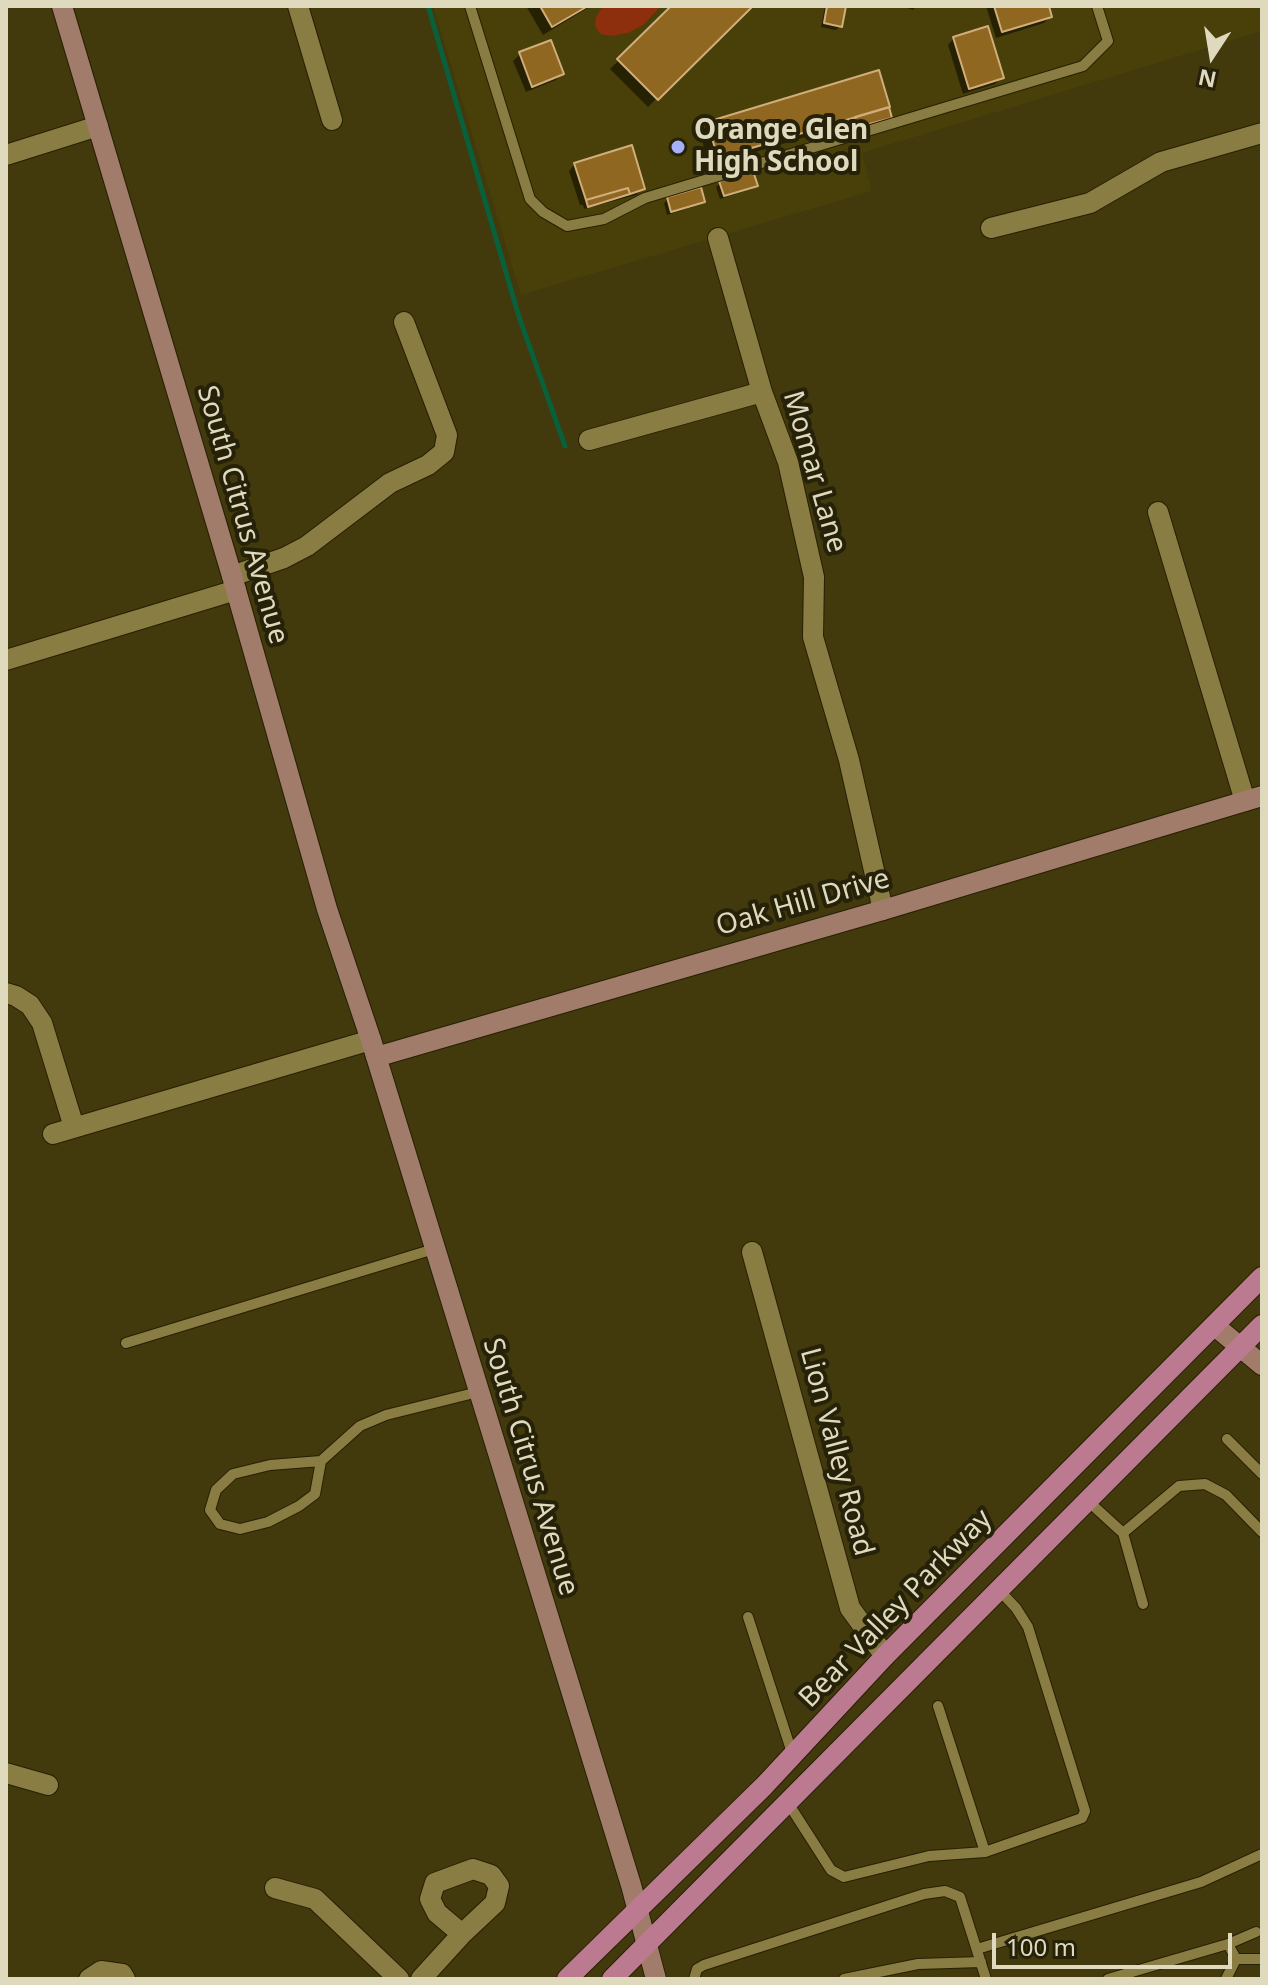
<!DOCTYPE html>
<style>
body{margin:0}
#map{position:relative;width:1268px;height:1985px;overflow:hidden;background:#42390d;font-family:"Noto Sans",sans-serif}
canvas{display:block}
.frame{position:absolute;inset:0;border:8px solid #dfd9bd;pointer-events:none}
.north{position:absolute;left:1172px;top:16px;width:80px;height:80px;-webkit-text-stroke:6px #262109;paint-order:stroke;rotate:192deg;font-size:22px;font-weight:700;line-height:32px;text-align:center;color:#dfd9bd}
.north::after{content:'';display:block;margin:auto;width:28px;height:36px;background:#dfd9bd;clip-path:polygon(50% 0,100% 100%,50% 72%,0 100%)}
.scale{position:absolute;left:992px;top:1933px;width:240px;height:36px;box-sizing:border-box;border:4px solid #dfd9bd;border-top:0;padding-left:10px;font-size:24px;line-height:28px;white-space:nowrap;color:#dfd9bd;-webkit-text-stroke:6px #262109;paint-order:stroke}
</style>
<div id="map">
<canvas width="1268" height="1985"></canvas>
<div class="frame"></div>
<div class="north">N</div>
<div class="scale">100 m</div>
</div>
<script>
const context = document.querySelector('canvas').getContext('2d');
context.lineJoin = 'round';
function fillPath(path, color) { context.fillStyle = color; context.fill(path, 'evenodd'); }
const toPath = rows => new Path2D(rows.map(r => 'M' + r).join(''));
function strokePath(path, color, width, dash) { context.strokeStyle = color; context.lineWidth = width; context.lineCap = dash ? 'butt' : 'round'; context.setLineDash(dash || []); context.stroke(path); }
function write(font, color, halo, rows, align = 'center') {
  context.font = font + ' "Noto Sans",sans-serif'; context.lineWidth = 8; context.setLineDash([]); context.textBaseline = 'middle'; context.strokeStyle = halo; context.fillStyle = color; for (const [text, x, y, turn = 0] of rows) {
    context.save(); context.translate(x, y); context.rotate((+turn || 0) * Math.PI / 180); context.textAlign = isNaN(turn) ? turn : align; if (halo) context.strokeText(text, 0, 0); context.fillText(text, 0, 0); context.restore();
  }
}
fillPath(toPath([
 [433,6,1262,6,1262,31,862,153,872,191,521,295]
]), '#493f09');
fillPath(toPath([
 [603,6,661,6,643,25,628,33,611,36,600,34,595,26,596,17]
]), '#8d2e0d');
fillPath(toPath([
 [526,6,591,6,543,35],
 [674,6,750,6,648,107,610,69],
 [825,6,844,6,840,26,836,30,821,27],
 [902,6,917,6,913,10],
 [986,6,1047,6,1050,17,1044,23,996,38],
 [954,38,1001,78,995,84,963,94,948,45],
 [520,54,562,74,556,80,526,92,513,61],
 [878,73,890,118,886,122,854,129,852,123,709,166,700,133,708,124],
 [575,164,643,189,636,195,584,209,583,205,580,205,569,171],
 [720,183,756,185,752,189,720,199,716,187],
 [668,199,703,201,699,205,667,215,664,203]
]), '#0007');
strokePath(toPath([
 [428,6,519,317,565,446]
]), '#09603b', 5);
const building = toPath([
 [540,6,588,6,552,27,540,6],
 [671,6,753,6,658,100,617,59,671,6],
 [827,6,846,6,842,27,824,23,827,6],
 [994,6,1049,6,1052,17,1002,32,994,6],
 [988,26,1004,78,969,89,953,37,988,26],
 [551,40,564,74,532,87,519,52,551,40],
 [879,70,890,107,718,158,707,122,879,70],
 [889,107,892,118,858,127,855,117,889,107],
 [632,145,645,189,630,194,628,188,586,200,574,163,632,145],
 [753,171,758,186,724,196,719,181,753,171],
 [701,187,705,202,671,212,667,197,701,187],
 [628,188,630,194,588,207,586,200,628,188]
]);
fillPath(building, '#8f6720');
strokePath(building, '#d0ae7b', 2);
const lane = toPath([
 [470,6,530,199,543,212,567,226,604,219,645,198,1083,66,1108,41,1097,6],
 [126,1343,434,1249],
 [1227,1439,1262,1474],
 [321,1461,315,1494,299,1506,268,1522,240,1529,220,1524,210,1510,216,1490,233,1474,270,1465,321,1461,360,1426,386,1415,478,1392],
 [1088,1501,1123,1533,1143,1604],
 [1123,1533,1179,1486,1205,1484,1226,1495,1262,1532],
 [748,1617,793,1756],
 [938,1706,985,1852],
 [788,1803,831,1870,844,1877,929,1856,985,1852,1082,1818,1085,1811,1028,1627,1016,1608,999,1590],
 [977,1949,1201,1882,1262,1854],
 [1236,1959,1262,1959],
 [694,1979,697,1969,704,1965,924,1894,945,1891,960,1897,986,1979],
 [844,1979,918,1964,981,1962],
 [1108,1979,1228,1944,1256,1932],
 [1226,1979,1236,1959,1228,1944]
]);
const street = toPath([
 [298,6,332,120],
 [6,155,98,126],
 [991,228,1090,203,1161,162,1262,133],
 [718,238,762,392,788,462,814,577,813,637,849,760,883,910],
 [589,440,762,392],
 [1158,512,1245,801],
 [232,576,284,558,307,546,390,483,428,465,444,452,447,435,404,322],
 [6,660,236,590],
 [6,993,16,996,30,1005,42,1023,74,1127],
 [53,1134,371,1040],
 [752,1252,850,1608,885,1656],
 [6,1773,48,1785],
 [473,1869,491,1875,499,1886,495,1903,462,1934,437,1913,430,1899,435,1883,473,1869],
 [275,1888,315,1899,399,1979],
 [89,1979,101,1971,122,1974,125,1979],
 [421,1979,462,1934]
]);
const secondary = toPath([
 [62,6,232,576,327,909,371,1040,631,1885,656,1979],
 [376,1057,883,910,1262,796],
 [1215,1326,1262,1365]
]);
const primary = toPath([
 [567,1979,764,1786,885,1656,1262,1277],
 [612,1979,1262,1325]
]);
strokePath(lane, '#272003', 12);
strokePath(street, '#272003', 22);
strokePath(secondary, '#272003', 22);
strokePath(primary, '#272003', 22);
strokePath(lane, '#897d44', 10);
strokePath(street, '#897d44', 20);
strokePath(secondary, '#a27c6a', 20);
strokePath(primary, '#bb7a90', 20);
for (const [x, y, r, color] of [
 [678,147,8,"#a6b1fc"]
]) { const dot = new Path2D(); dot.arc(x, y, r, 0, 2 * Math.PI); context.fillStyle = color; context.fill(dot); strokePath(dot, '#262109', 3); }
write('bold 28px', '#dfd9bd', '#262109', [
 ["Orange Glen",694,131],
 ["High School",694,163]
], 'left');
write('28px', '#dfd9bd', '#262109', [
 ["Momar Lane",814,472,74],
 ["South Citrus Avenue",242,515,74],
 ["Oak Hill Drive",803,903,-16],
 ["Lion Valley Road",836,1452,75],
 ["South Citrus Avenue",530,1467,73],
 ["Bear Valley Parkway",896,1609,-46]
]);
</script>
